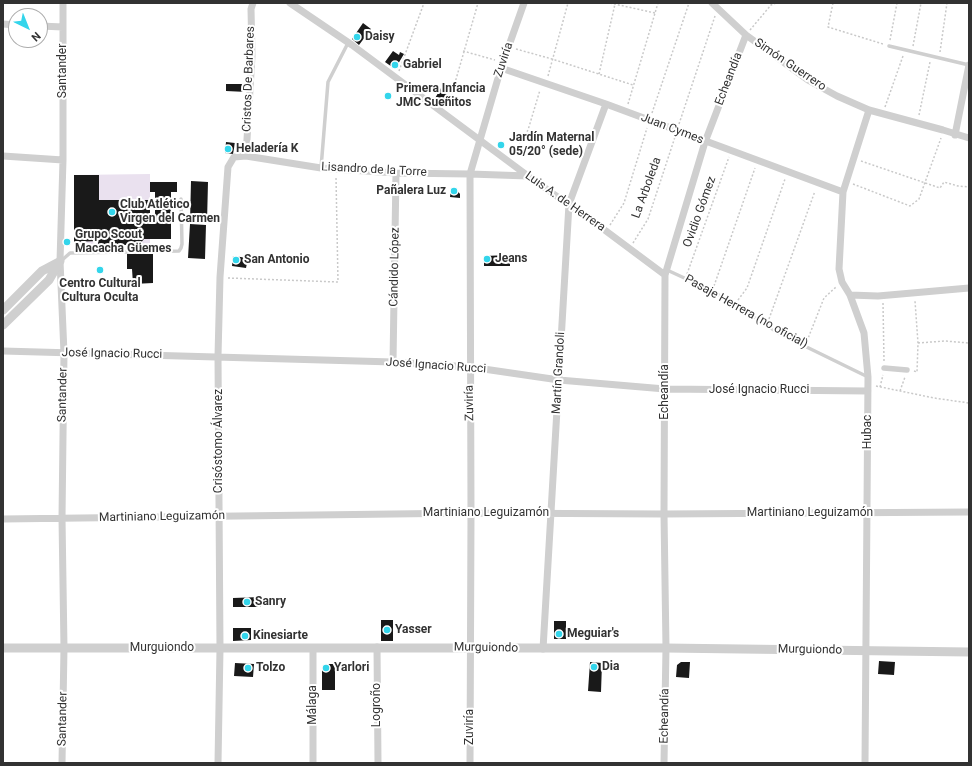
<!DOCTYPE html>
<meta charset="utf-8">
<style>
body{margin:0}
#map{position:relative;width:972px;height:766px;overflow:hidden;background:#fff;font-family:Roboto,sans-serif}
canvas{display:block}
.frame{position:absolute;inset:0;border:4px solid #323232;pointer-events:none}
.north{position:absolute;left:8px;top:8px;width:40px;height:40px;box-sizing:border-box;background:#fff;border:1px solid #adadad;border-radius:50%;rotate:137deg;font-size:11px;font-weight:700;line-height:16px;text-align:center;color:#323232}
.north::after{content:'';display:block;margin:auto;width:14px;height:18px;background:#33d5eb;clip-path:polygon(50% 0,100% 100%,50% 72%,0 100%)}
</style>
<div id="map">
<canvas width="972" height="766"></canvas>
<div class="frame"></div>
<div class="north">N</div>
</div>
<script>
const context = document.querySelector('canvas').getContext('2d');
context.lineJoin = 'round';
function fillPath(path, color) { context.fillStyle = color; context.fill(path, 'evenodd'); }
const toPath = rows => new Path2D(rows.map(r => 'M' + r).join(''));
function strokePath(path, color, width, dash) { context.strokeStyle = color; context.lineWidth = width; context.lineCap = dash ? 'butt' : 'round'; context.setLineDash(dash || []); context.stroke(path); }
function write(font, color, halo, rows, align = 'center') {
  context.font = font + ' Roboto,sans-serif'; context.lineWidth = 4; context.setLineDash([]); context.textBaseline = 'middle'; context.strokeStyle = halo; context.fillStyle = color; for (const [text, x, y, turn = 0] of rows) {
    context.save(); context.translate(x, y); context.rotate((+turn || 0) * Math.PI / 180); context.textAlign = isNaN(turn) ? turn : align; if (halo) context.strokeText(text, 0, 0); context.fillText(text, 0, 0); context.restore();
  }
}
fillPath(toPath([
 [150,174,150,245,74,245,74,175]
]), '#eae1ef');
fillPath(toPath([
 [363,23,371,29,359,45,352,39],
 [393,51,399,55,400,52,404,54,395,69,385,62],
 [226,84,247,84,247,92,226,91],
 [441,88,448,91,443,106,434,100],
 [226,142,235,143,233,154,225,153],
 [74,175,99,175,99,200,150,200,150,224,155,224,155,192,150,192,150,182,177,182,177,192,171,192,171,239,144,239,139,245,98,245,98,241,74,242],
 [191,181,208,182,207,222,190,222],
 [451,188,456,189,460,194,460,198,450,197],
 [190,224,206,225,205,259,188,258],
 [127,254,153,254,153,283,133,284,132,269,127,269],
 [510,255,510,266,484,266,484,256],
 [233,256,248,258,246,268,232,266],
 [261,597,261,607,233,607,233,598],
 [381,620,393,620,393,641,381,641],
 [554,621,566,621,566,639,554,639],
 [233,628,251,628,251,640,233,641],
 [879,661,895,662,894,675,878,674],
 [590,662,602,663,601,692,588,691],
 [681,662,690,662,689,678,676,677,677,665],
 [235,663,254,664,253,677,234,676],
 [326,664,335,664,335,690,322,690,322,668]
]), '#191919');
strokePath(toPath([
 [610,3,655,13],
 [833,3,828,27,883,44],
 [750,30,771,5,776,3],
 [890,40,897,3],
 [913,46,921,3],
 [516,49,552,59,633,85],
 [463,51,495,60],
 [940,52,947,3],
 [399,71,424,3],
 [599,74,615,4],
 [548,76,568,3],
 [628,104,658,3],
 [448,107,478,3],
 [885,107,903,56],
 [652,113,689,3],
 [919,115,930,62],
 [679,124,715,16],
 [513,156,528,130,540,90],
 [861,161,940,188,944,182,958,186,969,187],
 [853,184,910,206,919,199,941,138],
 [610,225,624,203,647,128],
 [633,243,648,219,675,137],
 [687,274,729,157],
 [228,278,338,282,336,177],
 [714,286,755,168],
 [738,300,747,288,785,179],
 [883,303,884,361],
 [769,319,815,191],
 [807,341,824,298,836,287],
 [918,343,945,341,969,343],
 [914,371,917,372,918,343,915,301],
 [876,386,934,398,969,403],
 [880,387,883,375],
 [900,391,905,377]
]), '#c9c9c9', 1.5, [2, 2]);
strokePath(toPath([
 [889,46,969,65],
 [321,168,328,82,348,43],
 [61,261,70,253,179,251,181,248,182,244,181,199],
 [667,270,706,288,735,304,780,334,868,377]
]), '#cfcfcf', 3.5);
strokePath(toPath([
 [884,368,907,370]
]), '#cfcfcf', 5.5);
strokePath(toPath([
 [290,3,352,45,528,176,606,231,665,275],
 [712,3,746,35,808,80,837,96,869,110,943,130,969,138],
 [3,24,16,25],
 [40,26,63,27],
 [501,68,606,104,843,192],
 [955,135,969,65],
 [3,156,63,160],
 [246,156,252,56,251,9,253,3],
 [850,295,878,296,969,288],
 [3,351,393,362,470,367,559,380,665,389,868,391],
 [393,362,396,173],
 [3,519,471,513,664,514,969,512],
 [377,647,378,763],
 [313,648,313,763],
 [543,649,569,204,606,104],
 [62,763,64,648,62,518,64,353,60,261,63,160,63,3],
 [218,763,220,649,218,356,220,277,228,167,234,157,246,156,321,168,335,169,396,173,470,174,528,176],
 [470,763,471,513,470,174,501,68,524,3],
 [664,763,666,648,664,514,665,275,705,142,746,35],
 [865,763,868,377,864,333,850,295,842,282,839,269,843,192,869,110]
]), '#cfcfcf', 7);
strokePath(toPath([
 [3,310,42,271,59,262],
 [3,325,49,280,60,261],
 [3,648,666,648,969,652]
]), '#cfcfcf', 9);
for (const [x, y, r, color] of [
 [357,37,4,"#33d5eb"],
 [395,65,4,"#33d5eb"],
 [388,96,4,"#33d5eb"],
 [501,145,4,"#33d5eb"],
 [228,149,4,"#33d5eb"],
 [454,191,4,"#33d5eb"],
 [112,212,4,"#33d5eb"],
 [67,242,4,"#33d5eb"],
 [487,259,4,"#33d5eb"],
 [236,260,4,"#33d5eb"],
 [100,270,4,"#33d5eb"],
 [247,602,4,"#33d5eb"],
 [387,630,4,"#33d5eb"],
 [559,634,4,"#33d5eb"],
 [245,636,4,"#33d5eb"],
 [594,667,4,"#33d5eb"],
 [248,668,4,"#33d5eb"],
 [326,668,4,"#33d5eb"]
]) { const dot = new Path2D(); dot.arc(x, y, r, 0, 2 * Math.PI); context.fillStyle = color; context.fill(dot); strokePath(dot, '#fff', 1.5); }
write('bold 12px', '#323232', '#fff', [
 ["Daisy",365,37],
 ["Gabriel",403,65],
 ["Primera Infancia",396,89],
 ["JMC Sueñitos",396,103],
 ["Jardín Maternal",509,138],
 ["05/20° (sede)",509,152],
 ["Heladería K",236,149],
 ["Pañalera Luz",446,191,"right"],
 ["Club Atlético",120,205],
 ["Virgen del Carmen",120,219],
 ["Grupo Scout",75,235],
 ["Macacha Güemes",75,249],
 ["Jeans",495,259],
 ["San Antonio",244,260],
 ["Centro Cultural",100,284,"center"],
 ["Cultura Oculta",100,298,"center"],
 ["Sanry",255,602],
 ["Yasser",395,630],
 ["Meguiar's",567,634],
 ["Kinesiarte",253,636],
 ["Dia",602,667],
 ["Tolzo",256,668],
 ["Yarlori",334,668]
], 'left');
write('12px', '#323232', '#fff', [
 ["Zuviría",504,60,-72],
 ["Simón Guerrero",790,65,34],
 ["Santander",63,71,-90],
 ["Cristos De Barbares",249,79,-88],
 ["Echeandía",729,79,-69],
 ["Juan Cymes",672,129,21],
 ["Lisandro de la Torre",374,170,3],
 ["La Arboleda",647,188,-70],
 ["Luis A. de Herrera",565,202,35],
 ["Ovidio Gómez",700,212,-70],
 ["Cándido López",395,267,-89],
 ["Pasaje Herrera (no oficial)",746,312,29],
 ["José Ignacio Rucci",112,354,1],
 ["José Ignacio Rucci",436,366,4],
 ["Martín Grandoli",559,373,-87],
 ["José Ignacio Rucci",759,390],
 ["Echeandía",665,392,-90],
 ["Santander",63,395,-89],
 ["Zuviría",470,403,-91],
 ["Hubac",868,432,-90],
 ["Crisóstomo Álvarez",219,441,-90],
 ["Martiniano Leguizamón",486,513],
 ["Martiniano Leguizamón",810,513],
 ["Martiniano Leguizamón",162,517,-1],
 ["Murguiondo",162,648],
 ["Murguiondo",486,648,1],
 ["Murguiondo",810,650,1],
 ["Málaga",313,705,-90],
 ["Logroño",377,705,-90],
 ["Echeandía",665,716,-89],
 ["Santander",63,719,-89],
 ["Zuviría",470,727,-90]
]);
</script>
